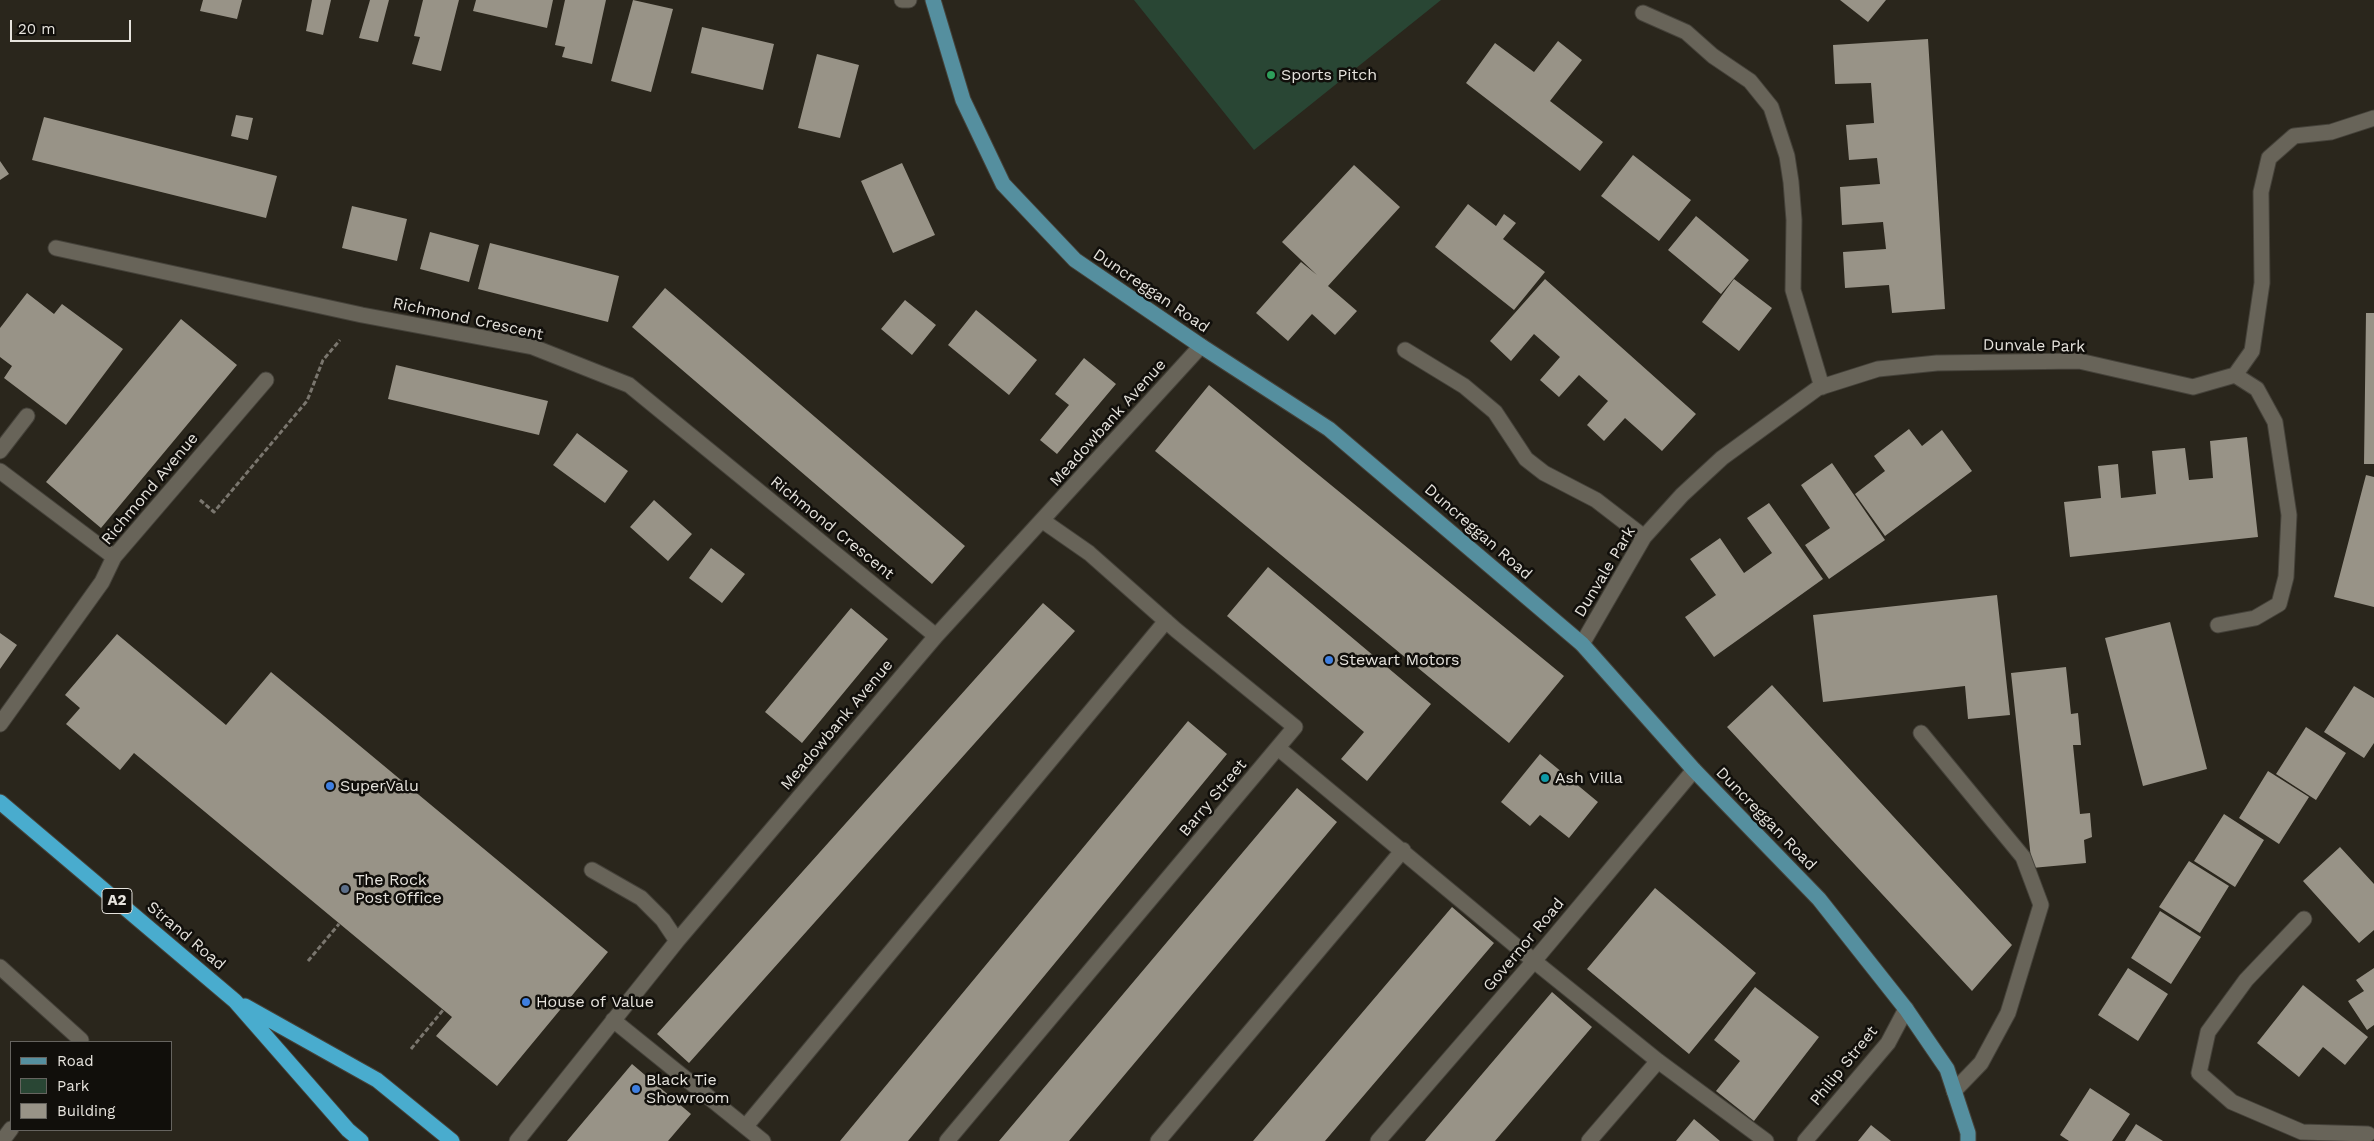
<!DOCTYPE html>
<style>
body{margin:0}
#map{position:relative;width:2374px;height:1141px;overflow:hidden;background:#2a261c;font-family:"Work Sans",sans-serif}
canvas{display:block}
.legend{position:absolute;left:10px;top:1041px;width:162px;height:90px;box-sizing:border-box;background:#110f0b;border:1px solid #66645f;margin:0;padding:6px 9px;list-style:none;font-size:15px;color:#e6e3dd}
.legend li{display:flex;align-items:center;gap:10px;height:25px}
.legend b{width:25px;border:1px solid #66645f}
.scale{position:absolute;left:10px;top:20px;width:121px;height:22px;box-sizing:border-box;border:2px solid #e6e3dd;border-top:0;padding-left:6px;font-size:15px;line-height:18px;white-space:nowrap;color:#e6e3dd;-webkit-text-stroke:4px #110f0b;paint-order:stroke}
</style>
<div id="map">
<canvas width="2374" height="1141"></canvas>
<ul class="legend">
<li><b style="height:6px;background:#558f9f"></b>Road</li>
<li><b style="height:14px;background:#294634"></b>Park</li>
<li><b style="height:14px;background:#989387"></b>Building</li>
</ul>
<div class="scale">20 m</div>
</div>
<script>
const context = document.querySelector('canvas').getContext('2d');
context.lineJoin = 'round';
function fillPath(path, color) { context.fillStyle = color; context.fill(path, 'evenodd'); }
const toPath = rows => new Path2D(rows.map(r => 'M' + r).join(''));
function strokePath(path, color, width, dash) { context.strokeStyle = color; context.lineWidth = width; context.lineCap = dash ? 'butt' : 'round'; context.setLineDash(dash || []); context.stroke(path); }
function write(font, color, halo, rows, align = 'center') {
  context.font = font + ' "Work Sans",sans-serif'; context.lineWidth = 5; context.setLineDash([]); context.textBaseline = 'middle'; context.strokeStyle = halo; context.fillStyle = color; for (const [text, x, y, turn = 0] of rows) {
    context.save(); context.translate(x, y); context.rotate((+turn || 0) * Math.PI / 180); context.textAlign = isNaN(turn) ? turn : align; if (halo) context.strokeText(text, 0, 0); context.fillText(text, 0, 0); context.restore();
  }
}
fillPath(toPath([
 [1134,0,1441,0,1254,150]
]), '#294634');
fillPath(toPath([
 [203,0,242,0,237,19,200,11],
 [312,0,331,0,323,35,306,31],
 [370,0,389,0,378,42,359,38],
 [423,0,459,0,441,71,412,64,420,37,414,36],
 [476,0,553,0,547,28,473,11],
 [565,0,606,0,592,64,562,57,565,47,555,45],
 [633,0,673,9,651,92,611,81],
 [1840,0,1886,0,1868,22],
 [702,27,774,44,763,90,691,73],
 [1928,39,1945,309,1892,313,1889,285,1845,288,1843,252,1886,249,1883,222,1842,225,1840,187,1880,184,1877,158,1849,160,1846,125,1874,123,1871,83,1835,84,1833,45],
 [1558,41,1582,60,1550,101,1603,142,1580,171,1466,83,1495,43,1534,72],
 [817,54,859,65,840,138,798,128],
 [236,115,253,118,248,140,231,136],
 [44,117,277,176,266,218,32,160],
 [1633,155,1691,200,1659,241,1601,196],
 [0,161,9,174,0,180],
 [902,163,935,235,893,253,861,181],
 [1354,165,1400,207,1328,286,1357,311,1335,335,1312,314,1288,341,1256,313,1301,262,1317,275,1282,242],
 [1468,204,1496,226,1504,214,1516,223,1503,239,1545,272,1514,310,1435,247],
 [352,206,407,219,397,261,342,248],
 [1696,216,1749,260,1721,294,1668,250],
 [430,232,479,245,469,282,420,269],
 [490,243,619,276,608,322,478,289],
 [1545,279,1696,414,1662,451,1625,418,1604,441,1587,425,1608,401,1579,375,1559,397,1540,380,1560,357,1534,334,1511,361,1490,341],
 [1734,279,1772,308,1739,351,1702,322],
 [665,288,965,546,932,584,632,327],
 [27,293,54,314,62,304,123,349,66,425,4,378,12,366,0,357,0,328],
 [905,300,936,325,912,355,881,329],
 [976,310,1037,360,1009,395,948,345],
 [2366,313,2374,313,2374,464,2364,464],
 [181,319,237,365,101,528,46,482],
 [1084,358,1116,384,1057,454,1040,440,1069,405,1055,394],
 [396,365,548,401,539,435,388,399],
 [1209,385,1564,676,1509,743,1155,451],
 [1909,429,1922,446,1942,430,1972,471,1885,536,1855,494,1885,471,1874,456],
 [577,433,628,471,605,503,553,465],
 [2247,437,2258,537,2070,557,2064,502,2101,498,2098,466,2118,464,2121,498,2156,494,2152,451,2185,448,2189,480,2213,478,2210,441],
 [1832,463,1885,540,1829,579,1805,545,1830,528,1801,485],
 [2366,475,2374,477,2374,607,2334,597],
 [654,500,692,534,668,561,630,527],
 [1769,503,1823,579,1714,657,1685,617,1716,595,1690,559,1720,538,1744,573,1772,553,1747,518],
 [711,548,745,574,722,603,689,578],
 [1268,567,1431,704,1367,781,1341,759,1364,732,1227,616],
 [1997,595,2010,715,1968,719,1965,686,1823,702,1813,615],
 [1043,603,1075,631,689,1063,657,1034],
 [851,608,888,639,802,743,765,712],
 [2170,622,2207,769,2143,786,2105,638],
 [0,633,17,645,0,669],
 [117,634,226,725,271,672,608,952,497,1086,436,1036,452,1017,134,753,120,770,66,724,80,708,65,695],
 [2066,667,2071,714,2078,713,2081,745,2073,745,2080,814,2090,813,2092,837,2084,840,2086,863,2032,868,2011,673],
 [1772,685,2012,945,1972,991,1727,727],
 [2354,686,2374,698,2374,743,2364,758,2324,732],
 [1188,721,1227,754,1069,946,908,1141,840,1141],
 [2306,727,2346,753,2316,800,2276,774],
 [1540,754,1598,802,1569,838,1540,815,1530,826,1501,802],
 [2268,771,2309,797,2279,844,2239,818],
 [1297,788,1337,822,1264,909,1069,1141,999,1141],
 [2224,814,2264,840,2235,887,2194,861],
 [2340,847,2374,884,2374,930,2359,943,2303,881],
 [2189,861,2229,886,2200,933,2159,907],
 [1655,888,1756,973,1689,1054,1587,969],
 [1452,907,1494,943,1342,1121,1325,1141,1253,1141],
 [2160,911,2201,937,2171,984,2131,958],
 [2128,968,2168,994,2138,1041,2098,1015],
 [2374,968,2374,1025,2367,1030,2348,1001,2364,991,2356,980],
 [2303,985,2368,1037,2345,1065,2323,1047,2299,1077,2257,1043],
 [1755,987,1819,1037,1754,1121,1716,1091,1740,1061,1714,1040],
 [1552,992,1592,1027,1495,1141,1425,1141],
 [632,1064,691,1114,668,1141,567,1141],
 [2090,1088,2130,1114,2112,1141,2069,1141,2060,1135],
 [1694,1119,1720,1141,1676,1141],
 [2136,1124,2163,1141,2125,1141],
 [1871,1125,1891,1141,1858,1141]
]), '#989387');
const minor = toPath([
 [902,0,909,0],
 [1643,13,1686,32,1713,56,1750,81,1771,107,1787,156,1791,182,1794,220,1793,290,1822,387],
 [56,248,362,315,533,347,629,385,936,636],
 [1405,350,1464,386,1495,412,1526,459,1544,473,1596,500,1644,537],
 [0,451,27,416],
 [0,471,114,557],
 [2218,625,2255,618,2279,604,2286,577,2289,515,2275,422,2257,389,2235,375],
 [1582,644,1644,537,1682,495,1722,458,1818,388,1878,369,1937,363,2079,361,2193,387,2235,375,2252,351,2262,283,2261,192,2269,158,2294,136,2331,132,2374,118],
 [0,724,102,582,114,557,266,380],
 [1921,733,2023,857,2041,905,2008,1013,1981,1063,1954,1091],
 [1278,748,1534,961,1658,1061,1766,1141],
 [592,870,641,898,663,920,677,941],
 [2304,919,2246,980,2208,1032,2199,1073,2232,1102,2302,1132,2368,1134],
 [0,967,81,1040,79,1042],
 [613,1020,763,1141],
 [746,1126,1166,621],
 [2,1141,11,1129],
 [517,1141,677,941,936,636,1201,346],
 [947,1141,1295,727,1176,630,1089,553,1043,521],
 [1158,1141,1403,850],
 [1378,1141,1534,961,1694,770],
 [1589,1141,1658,1061],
 [1805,1141,1888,1043,1906,1009]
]);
const major = toPath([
 [933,0,963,100,1003,184,1075,260,1201,346,1329,429,1582,644,1694,770,1819,899,1906,1009,1947,1069,1968,1133,1968,1141]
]);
const highway = toPath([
 [0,802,235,1001,348,1130,361,1141],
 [245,1006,377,1080,452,1141]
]);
strokePath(minor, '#45423a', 17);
strokePath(major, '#45423a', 17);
strokePath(highway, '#45423a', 17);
strokePath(toPath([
 [200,500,214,512,307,401,323,360,340,340],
 [308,961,339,924],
 [411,1049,443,1010]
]), '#7a766e', 3, [5, 2.5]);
strokePath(minor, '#686459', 15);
strokePath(major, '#558f9f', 15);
strokePath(highway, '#49acce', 15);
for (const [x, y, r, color] of [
 [1271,75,5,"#2e9e5b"],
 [1329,660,5,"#3f7fe0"],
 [1545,778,5,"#0f9aa8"],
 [330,786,5,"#3f7fe0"],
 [345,889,5,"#5c6f8a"],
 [526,1002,5,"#3f7fe0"],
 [636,1089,5,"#3f7fe0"]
]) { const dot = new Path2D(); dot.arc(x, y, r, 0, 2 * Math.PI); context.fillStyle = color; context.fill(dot); strokePath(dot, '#110f0b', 2); }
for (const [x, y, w] of [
 [117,901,30]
]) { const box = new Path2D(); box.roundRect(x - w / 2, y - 12.5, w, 25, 4); context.fillStyle = '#110f0b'; context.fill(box); strokePath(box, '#e6e3dd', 1); }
write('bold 15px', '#e6e3dd', null, [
 ["A2",117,901]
]);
write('16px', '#e6e3dd', '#110f0b', [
 ["Sports Pitch",1281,75],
 ["Stewart Motors",1339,660],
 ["Ash Villa",1555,778],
 ["SuperValu",340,786],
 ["The Rock",355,880],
 ["Post Office",355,898],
 ["House of Value",536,1002],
 ["Black Tie",646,1080],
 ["Showroom",646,1098]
], 'left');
write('16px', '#e6e3dd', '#110f0b', [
 ["Duncreggan Road",1151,291,34],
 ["Richmond Crescent",468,319,12],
 ["Dunvale Park",2034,346,1],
 ["Meadowbank Avenue",1108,423,-48],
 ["Richmond Avenue",150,489,-50],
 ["Richmond Crescent",832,528,39],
 ["Duncreggan Road",1478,532,41],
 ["Dunvale Park",1605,572,-59],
 ["Meadowbank Avenue",837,725,-50],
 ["Barry Street",1213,798,-50],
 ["Duncreggan Road",1766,819,46],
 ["Strand Road",186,936,40],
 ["Governor Road",1524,945,-50],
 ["Philip Street",1844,1066,-51]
]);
</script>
